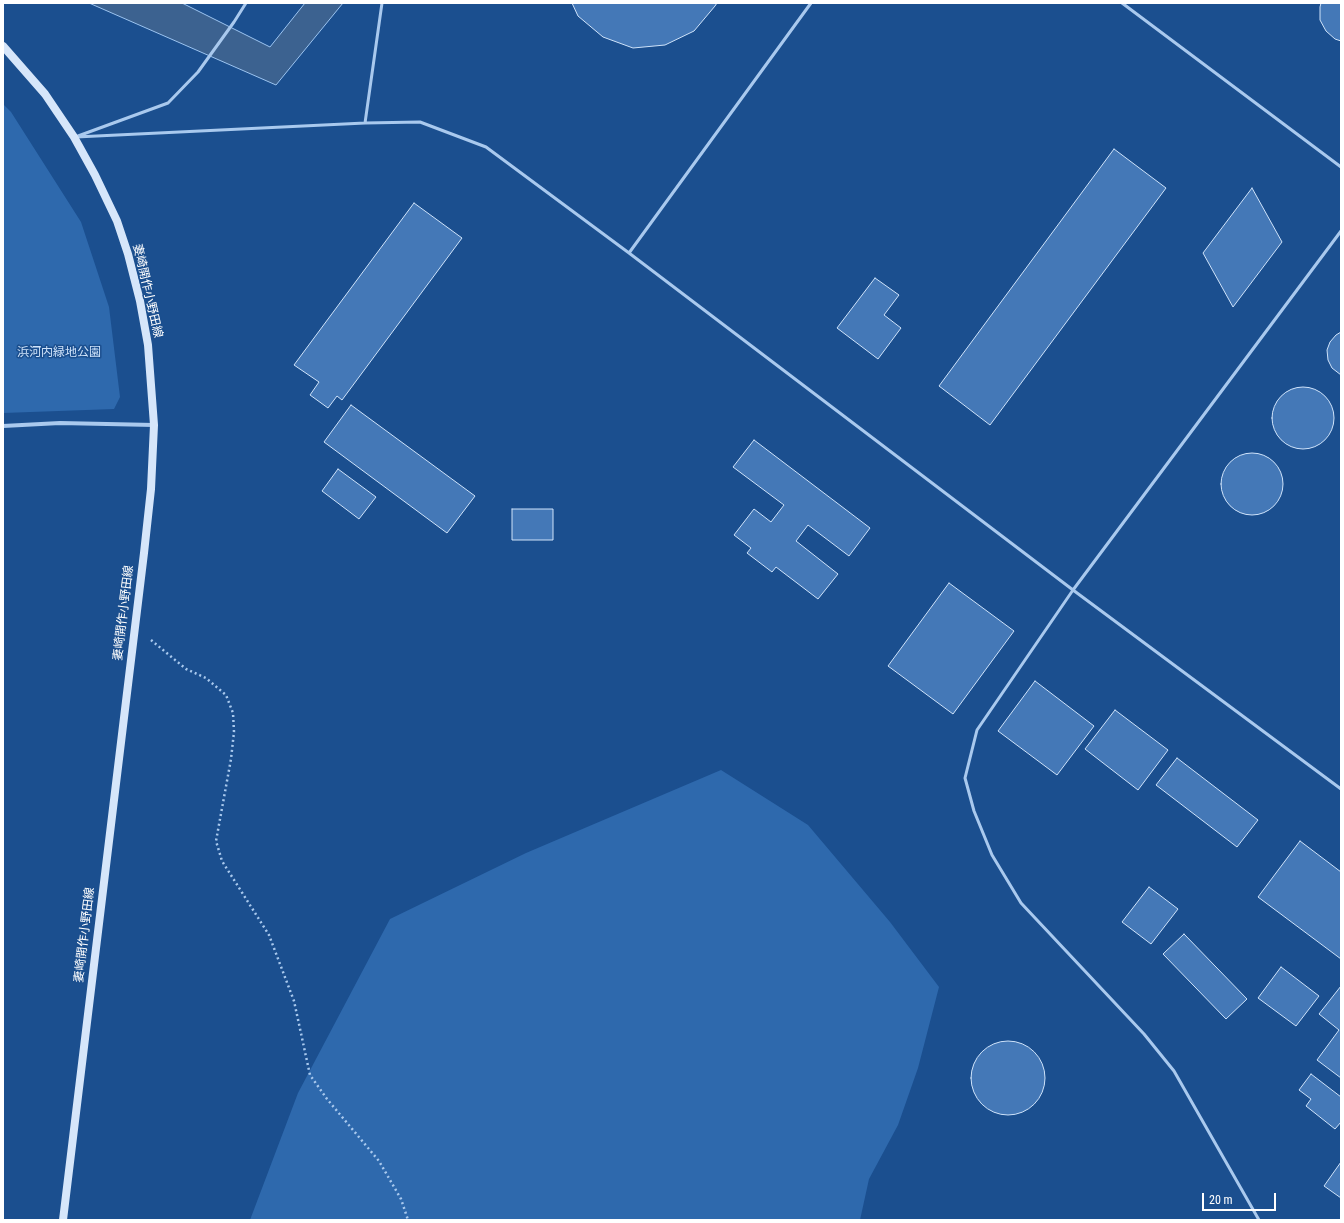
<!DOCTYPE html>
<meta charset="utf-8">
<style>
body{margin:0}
#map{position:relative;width:1344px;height:1223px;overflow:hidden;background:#1b4f8f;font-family:"Roboto Condensed",sans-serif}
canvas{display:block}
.frame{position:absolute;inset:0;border:4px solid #fff;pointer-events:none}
.scale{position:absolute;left:1202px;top:1193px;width:74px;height:18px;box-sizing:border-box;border:2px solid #fff;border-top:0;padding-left:5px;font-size:12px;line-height:14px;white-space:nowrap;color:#fff;-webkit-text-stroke:3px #1b4f8f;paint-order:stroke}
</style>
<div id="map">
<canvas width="1344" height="1223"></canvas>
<div class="frame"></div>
<div class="scale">20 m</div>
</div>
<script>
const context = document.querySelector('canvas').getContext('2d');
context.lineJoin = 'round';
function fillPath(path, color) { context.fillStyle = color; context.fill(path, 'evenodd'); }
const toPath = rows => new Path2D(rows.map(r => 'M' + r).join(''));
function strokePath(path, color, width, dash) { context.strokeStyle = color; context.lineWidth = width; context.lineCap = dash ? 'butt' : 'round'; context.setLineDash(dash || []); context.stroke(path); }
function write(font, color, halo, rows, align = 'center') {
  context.font = font + ' "Roboto Condensed","Noto Sans JP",sans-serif'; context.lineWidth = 3; context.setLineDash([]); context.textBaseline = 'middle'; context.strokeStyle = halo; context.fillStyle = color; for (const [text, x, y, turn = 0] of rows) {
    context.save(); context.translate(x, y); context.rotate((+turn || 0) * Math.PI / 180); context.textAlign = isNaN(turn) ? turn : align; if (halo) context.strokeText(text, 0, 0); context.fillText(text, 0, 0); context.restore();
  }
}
fillPath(toPath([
 [3,104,11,112,81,222,109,307,120,397,114,409,3,413],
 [721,770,808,825,890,922,939,987,918,1068,898,1125,869,1179,860,1220,250,1220,298,1093,390,919,526,853]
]), '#2e69ad');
const water = toPath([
 [89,3,182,3,270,47,305,3,343,3,276,85,89,3]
]);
fillPath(water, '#3c6290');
strokePath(water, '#9cc4f0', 1);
const building = toPath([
 [572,3,717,3,715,6,694,31,665,45,633,48,603,37,578,16,572,3],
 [1321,3,1341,3,1341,41,1335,39,1326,31,1320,20,1320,7,1321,3],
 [1114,149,1166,188,990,425,939,386,1114,149],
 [1252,188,1282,242,1233,307,1203,253,1252,188],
 [414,203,462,238,342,400,337,396,328,408,310,395,319,382,294,365,414,203],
 [875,278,899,295,884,315,901,328,878,359,837,328,875,278],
 [1341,332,1341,375,1332,368,1328,360,1327,350,1330,342,1336,335,1341,332],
 '1272 418a31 31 0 1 1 62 0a31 31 0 1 1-62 0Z',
 [351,405,475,496,447,533,324,442,351,405],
 [754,440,870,528,849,556,808,525,796,541,838,574,818,599,776,567,772,572,747,553,751,548,734,535,754,509,771,522,784,505,733,467,754,440],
 '1221 484a31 31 0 1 1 62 0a31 31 0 1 1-62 0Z',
 [338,469,376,497,359,519,322,491,338,469],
 [512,509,553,509,553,540,512,540,512,509],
 [949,583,1014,631,953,714,888,666,949,583],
 [1035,681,1094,726,1057,775,998,731,1035,681],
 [1115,710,1168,750,1138,790,1085,749,1115,710],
 [1177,758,1258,820,1237,847,1156,785,1177,758],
 [1300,841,1341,872,1341,959,1258,897,1300,841],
 [1149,887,1178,909,1151,944,1122,922,1149,887],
 [1184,934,1247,999,1226,1019,1163,954,1184,934],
 [1281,967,1319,996,1296,1026,1258,998,1281,967],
 [1341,986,1341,1078,1317,1060,1339,1030,1319,1014,1341,986],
 '971 1078a37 37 0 1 1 74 0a37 37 0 1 1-74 0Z',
 [1311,1074,1341,1097,1341,1122,1335,1129,1306,1106,1311,1099,1299,1090,1311,1074],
 [1341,1162,1341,1198,1324,1186,1341,1162]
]);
fillPath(building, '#4478b7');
strokePath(building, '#cfe3fa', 1);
strokePath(toPath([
 [151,640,186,669,206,678,226,695,233,713,234,732,231,759,216,841,222,861,269,935,294,1001,310,1075,327,1099,379,1161,401,1199,408,1220]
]), '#a9c9ee', 2.5, [2, 3]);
strokePath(toPath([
 [1122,3,1341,167],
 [365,123,382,3],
 [78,136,168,103,198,72,234,22,246,3],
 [76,137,365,123,420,122,486,147,629,253,1073,590,1341,789],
 [629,253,811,3],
 [1259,1220,1174,1071,1144,1034,1021,903,992,855,974,811,965,778,977,730,1073,590,1341,231]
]), '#a9c9ee', 3);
strokePath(toPath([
 [3,426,60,423,154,425]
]), '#a9c9ee', 4);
strokePath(toPath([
 [3,46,45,94,74,137,95,175,117,221,128,254,140,301,148,345,154,425,151,489,144,553,63,1220]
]), '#d6e6fa', 8);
write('12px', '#fff', '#1b4f8f', [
 ["妻崎開作小野田線",147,291,77],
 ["妻崎開作小野田線",124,613,-83],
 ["妻崎開作小野田線",85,935,-83]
]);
write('12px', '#cfe3fa', '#1b4f8f', [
 ["浜河内緑地公園",59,353]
]);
</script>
